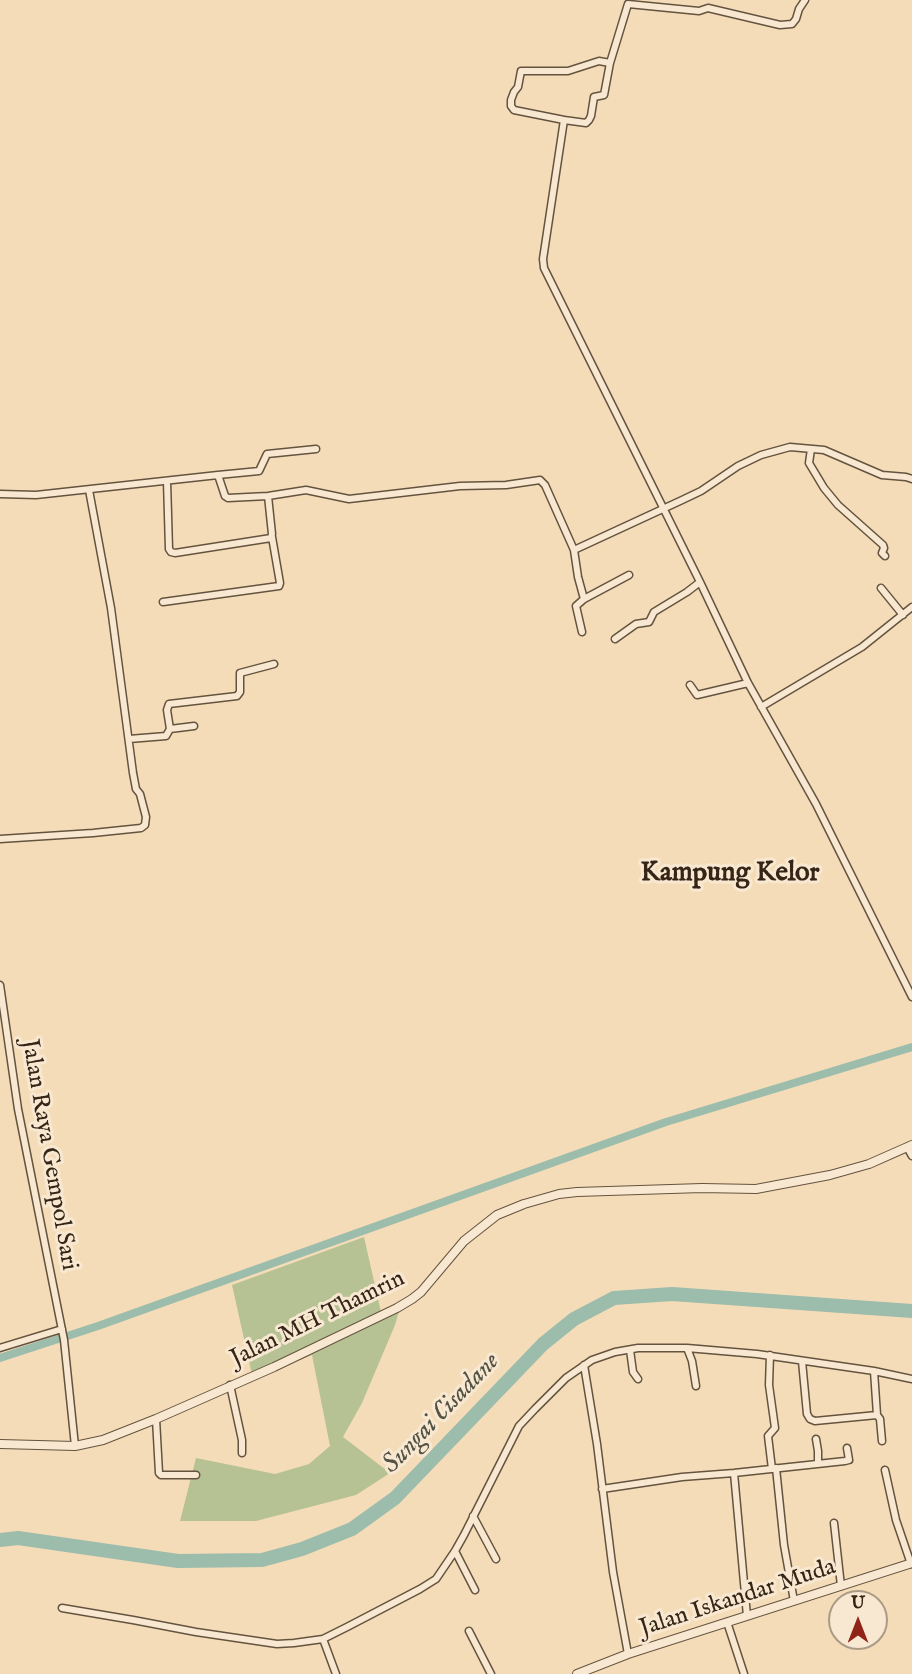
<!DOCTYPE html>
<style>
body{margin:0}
#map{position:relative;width:912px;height:1674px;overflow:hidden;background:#f5dcb8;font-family:"IM FELL English",serif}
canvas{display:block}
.north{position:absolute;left:828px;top:1590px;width:60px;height:60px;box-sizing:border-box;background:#f8e8d1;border:2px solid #aa9a86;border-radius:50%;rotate:0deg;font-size:16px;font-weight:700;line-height:24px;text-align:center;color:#342516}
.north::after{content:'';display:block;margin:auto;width:21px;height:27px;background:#8f2418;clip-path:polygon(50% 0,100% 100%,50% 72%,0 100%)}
</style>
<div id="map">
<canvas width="912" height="1674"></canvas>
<div class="north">U</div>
</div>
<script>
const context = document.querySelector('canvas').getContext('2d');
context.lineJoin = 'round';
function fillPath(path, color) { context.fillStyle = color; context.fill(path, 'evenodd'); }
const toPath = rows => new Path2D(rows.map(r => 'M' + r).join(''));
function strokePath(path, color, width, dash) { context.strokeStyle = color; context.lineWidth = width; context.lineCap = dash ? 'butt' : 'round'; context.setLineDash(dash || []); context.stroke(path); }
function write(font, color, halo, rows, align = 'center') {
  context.font = font + ' "IM FELL English",serif'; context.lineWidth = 6; context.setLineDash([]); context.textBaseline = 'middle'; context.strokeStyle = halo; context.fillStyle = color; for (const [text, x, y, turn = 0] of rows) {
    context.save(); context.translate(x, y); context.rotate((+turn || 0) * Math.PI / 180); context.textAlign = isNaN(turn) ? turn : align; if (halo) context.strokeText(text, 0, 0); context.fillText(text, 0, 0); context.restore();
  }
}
fillPath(toPath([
 [364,1237,381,1312,401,1304,395,1325,362,1403,343,1437,390,1473,356,1495,256,1521,180,1521,196,1458,275,1474,309,1464,330,1446,312,1355,253,1379,232,1285]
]), '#b6c293');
strokePath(toPath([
 [0,1358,98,1326,666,1122,912,1047]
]), '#9cbcac', 8);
strokePath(toPath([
 [0,1540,18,1538,178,1561,262,1560,302,1549,352,1529,395,1498,543,1344,574,1319,614,1298,672,1294,912,1311]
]), '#9cbcac', 14);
const minor = toPath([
 [805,0,799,9,796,19,792,24,780,25,708,8,699,11,628,4,610,63,604,95,594,97,591,116,589,120,586,123,564,120,543,259,544,268,700,582,748,683,816,804,912,997],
 [564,120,514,110,511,106,511,100,514,92,518,87,521,71,568,71,599,61,610,63],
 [811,449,809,463,824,488,838,505,883,545,884,548,882,553,885,556],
 [218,475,259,471,267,454,316,449],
 [167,481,169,549,171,552,175,553,271,538,272,534,268,496],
 [0,494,36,495,218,475,225,496,228,498,268,496,306,490,349,499,460,486,506,485,540,480,545,485,574,550,578,577,584,599],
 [574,550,680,501,701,491,738,466,761,455,790,447,824,450,882,475,906,477,912,479],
 [881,588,903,615],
 [163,602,279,586,280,583,272,537],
 [582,632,576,606,584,599,629,575],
 [615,639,636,624,649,622,654,612,687,592,700,582],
 [690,685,697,695,748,683],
 [761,707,862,647,912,607],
 [170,729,167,710,169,704,237,696,240,692,240,673,274,664],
 [129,739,166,736,170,729,194,726],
 [0,839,93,833,141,828,145,825,146,817,140,794,136,789,133,773,111,608,89,490],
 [0,985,18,1109,64,1340,75,1446],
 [907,1147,912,1156],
 [0,1348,62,1329],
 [687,1348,692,1361,696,1386],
 [630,1350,633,1372,638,1379],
 [770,1355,769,1385,775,1428,768,1436,772,1469],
 [802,1361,807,1414,810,1419,815,1421,877,1415,880,1419,882,1441],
 [584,1365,597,1444,613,1572,628,1654],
 [874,1371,877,1415],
 [230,1385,242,1440,242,1453],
 [156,1419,159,1473,161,1475,196,1475],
 [816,1439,818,1451,818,1464],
 [776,1468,784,1545,794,1601],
 [885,1470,896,1520,911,1564],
 [734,1473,747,1616],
 [602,1489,682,1477,734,1473,845,1461,849,1460,847,1448],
 [473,1516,496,1559],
 [834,1523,841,1586],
 [455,1551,475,1590],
 [62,1608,133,1620,196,1632,277,1644,294,1643,323,1639,347,1627,420,1589,436,1579,455,1551,464,1535,519,1426,535,1409,566,1378,592,1360,615,1352,638,1348,687,1348,757,1354,874,1371,912,1379],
 [727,1622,744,1674],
 [469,1631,491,1674],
 [323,1639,336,1674]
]);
const tertiary = toPath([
 [0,1444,75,1446,103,1440,156,1419,274,1367,397,1308,412,1299,421,1292,464,1241,497,1215,524,1204,559,1194,577,1192,702,1188,756,1189,830,1175,869,1164,912,1145],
 [577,1674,628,1654,912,1563]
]);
strokePath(minor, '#64533e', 9);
strokePath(tertiary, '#64533e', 10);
strokePath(minor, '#f8e8d1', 6);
strokePath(tertiary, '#f8e8d1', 8);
write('24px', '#342516', '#f8e8d1', [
 ["Jalan Raya Gempol Sari",48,1155,80],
 ["Jalan MH Thamrin",318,1320,-26],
 ["Jalan Iskandar Muda",738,1599,-18]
]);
write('italic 26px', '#535243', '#f8e8d1', [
 ["Sungai Cisadane",442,1414,-46]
]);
write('bold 27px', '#342516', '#f8e8d1', [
 ["Kampung Kelor",730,874]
]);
</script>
